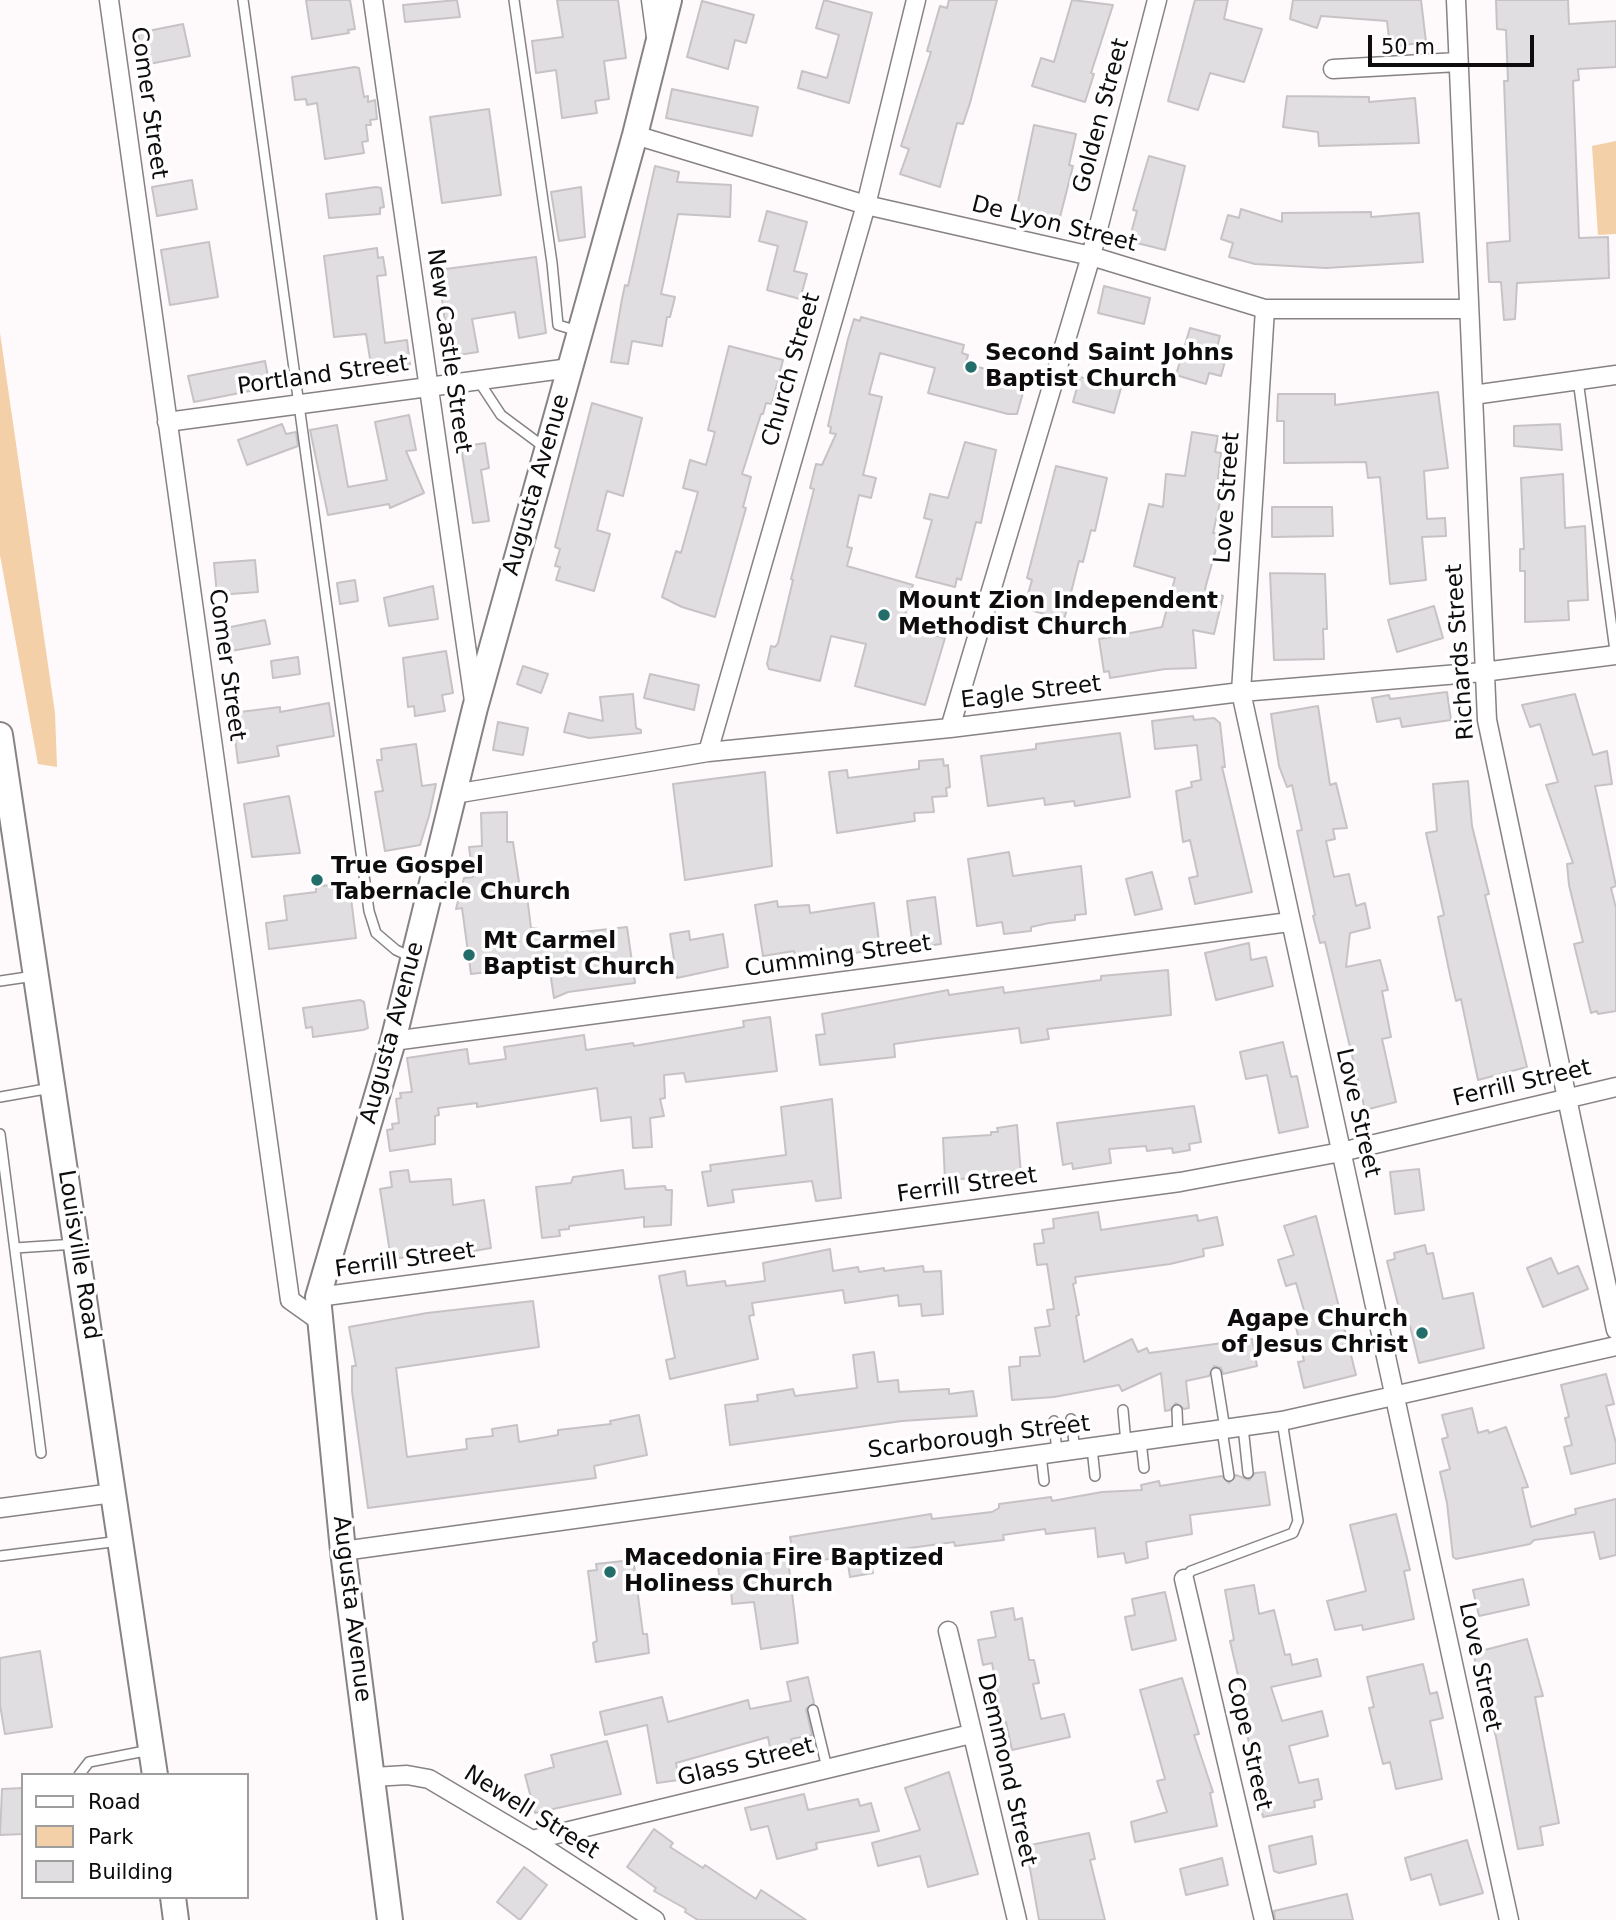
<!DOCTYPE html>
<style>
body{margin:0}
#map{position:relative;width:1616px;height:1920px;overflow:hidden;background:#fef9fa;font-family:"DejaVu Sans",sans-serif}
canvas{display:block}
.legend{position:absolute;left:21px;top:1773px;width:228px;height:126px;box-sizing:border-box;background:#fff;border:2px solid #9f9e9e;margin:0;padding:9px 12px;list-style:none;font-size:21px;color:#0e0c0c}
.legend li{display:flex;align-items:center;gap:14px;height:35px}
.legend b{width:35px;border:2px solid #9f9e9e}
.scale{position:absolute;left:1368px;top:35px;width:166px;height:32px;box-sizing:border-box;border:4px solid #0e0c0c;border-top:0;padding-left:9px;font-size:21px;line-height:24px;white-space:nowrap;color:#0e0c0c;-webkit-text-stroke:5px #fff;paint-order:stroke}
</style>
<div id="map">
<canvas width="1616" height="1920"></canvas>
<ul class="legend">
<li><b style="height:9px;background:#fff"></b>Road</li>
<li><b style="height:19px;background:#f4d0a8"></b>Park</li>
<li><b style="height:19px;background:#e1dee1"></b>Building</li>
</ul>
<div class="scale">50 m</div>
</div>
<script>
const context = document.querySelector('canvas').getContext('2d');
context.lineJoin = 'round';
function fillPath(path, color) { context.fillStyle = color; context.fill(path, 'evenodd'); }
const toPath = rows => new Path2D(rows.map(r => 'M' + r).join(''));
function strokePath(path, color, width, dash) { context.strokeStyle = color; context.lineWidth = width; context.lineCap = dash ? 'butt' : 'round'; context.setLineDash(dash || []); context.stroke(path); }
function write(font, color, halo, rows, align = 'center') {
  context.font = font + ' "DejaVu Sans",sans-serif'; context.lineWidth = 7; context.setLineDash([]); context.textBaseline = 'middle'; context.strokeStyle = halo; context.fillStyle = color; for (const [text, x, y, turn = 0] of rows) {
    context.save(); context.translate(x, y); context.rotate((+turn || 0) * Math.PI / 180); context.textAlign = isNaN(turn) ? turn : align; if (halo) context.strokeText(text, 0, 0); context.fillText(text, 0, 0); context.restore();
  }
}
fillPath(toPath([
 [1616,141,1616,234,1598,235,1592,146],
 [0,333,55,713,57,767,38,764,0,555]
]), '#f4d0a8');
const building = toPath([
 [306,0,350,0,355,29,348,30,349,33,312,39,306,0],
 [457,0,460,17,405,22,403,5,457,0],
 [557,0,618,0,626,58,604,61,609,99,595,101,597,113,562,118,556,70,536,73,532,41,563,37,557,0],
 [824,0,872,13,849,103,798,88,802,71,827,78,839,35,816,28,824,0],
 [949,0,997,0,970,103,963,124,957,123,940,187,900,174,909,149,901,146,931,52,927,51,940,6,947,8,949,0],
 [1072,0,1113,5,1091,73,1094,74,1085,102,1032,86,1041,58,1054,62,1072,0],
 [1195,0,1228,0,1224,19,1262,29,1244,82,1210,73,1198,110,1168,101,1195,0],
 [1293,0,1421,0,1426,42,1390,47,1387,21,1321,16,1317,28,1290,19,1293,0],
 [1496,0,1568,0,1569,24,1616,21,1616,67,1578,69,1579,80,1573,81,1579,238,1608,237,1609,278,1517,283,1515,319,1504,320,1501,282,1489,282,1487,243,1510,241,1504,81,1508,81,1506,30,1497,29,1496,0],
 [702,1,754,15,746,43,735,40,728,69,687,57,702,1],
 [183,24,190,56,144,65,138,33,183,24],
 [355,67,359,68,364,97,368,96,368,102,375,100,377,119,370,120,371,125,366,125,368,141,362,142,364,153,325,159,317,103,307,105,306,99,295,100,292,77,355,67],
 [672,89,758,107,752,136,666,118,672,89],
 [1287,96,1369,97,1369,102,1415,98,1419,143,1319,146,1318,132,1283,127,1287,96],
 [489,109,501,195,442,203,430,117,489,109],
 [1034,125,1076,134,1069,165,1073,166,1059,221,1016,211,1034,125],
 [1149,156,1185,166,1165,250,1129,241,1137,211,1133,210,1149,156],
 [655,166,679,172,677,182,731,185,730,217,678,214,661,294,675,297,670,317,667,317,662,346,632,341,628,364,611,362,622,299,625,285,628,286,655,166],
 [192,180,197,209,157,216,152,187,192,180],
 [376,187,381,188,384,207,380,208,380,214,329,218,326,194,376,187],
 [581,187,585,237,559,241,551,192,581,187],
 [1241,209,1282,222,1282,213,1371,212,1371,217,1419,213,1423,262,1326,268,1255,264,1229,257,1233,243,1221,239,1228,215,1239,218,1241,209],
 [767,211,807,222,794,271,807,274,800,299,767,290,778,246,759,241,767,211],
 [209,242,218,297,170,305,161,250,209,242],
 [377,248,378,258,383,257,386,275,377,276,385,343,407,340,410,365,401,367,402,372,378,376,378,369,372,371,366,334,334,337,324,256,377,248],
 [536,257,546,333,519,338,515,312,472,319,478,352,458,355,457,349,449,351,438,270,536,257],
 [1104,286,1150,298,1144,324,1098,313,1104,286],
 [861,317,964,345,962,353,968,355,966,363,1026,382,1017,414,1008,414,928,393,935,368,880,353,869,394,882,397,863,475,876,478,871,498,859,495,847,547,852,548,847,566,913,585,902,627,945,638,925,705,855,686,866,644,831,636,820,681,769,669,767,664,771,646,775,647,778,643,793,580,791,579,814,489,810,488,816,464,822,465,836,434,830,433,831,427,828,426,848,339,854,319,860,321,861,317],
 [1190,328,1220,336,1216,351,1227,354,1221,376,1209,373,1206,384,1176,375,1190,328],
 [729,346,783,360,772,404,766,403,763,414,761,414,742,474,751,477,743,507,746,508,715,617,682,607,662,597,676,551,681,553,698,492,683,488,690,460,706,465,715,432,708,430,729,346],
 [265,361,270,387,194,402,188,376,265,361],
 [1080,377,1121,388,1114,413,1073,402,1080,377],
 [1438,392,1448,468,1424,471,1427,519,1445,518,1446,536,1422,537,1426,580,1390,584,1380,477,1368,478,1366,462,1284,463,1284,421,1277,421,1278,394,1335,394,1335,405,1438,392],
 [592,403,642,418,623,496,607,491,597,530,610,534,594,591,556,580,560,567,555,566,560,549,555,547,592,403],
 [409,415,416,450,406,451,424,493,390,508,389,504,328,515,310,430,337,425,348,487,387,480,375,422,409,415],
 [282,424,286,434,296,432,298,446,247,465,238,440,282,424],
 [1560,424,1562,450,1514,446,1514,426,1560,424],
 [1192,432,1218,436,1215,452,1221,453,1218,479,1225,480,1213,533,1220,534,1205,589,1223,596,1214,634,1193,630,1196,668,1165,669,1110,678,1109,671,1104,672,1099,639,1162,627,1175,578,1134,566,1149,504,1163,507,1166,474,1185,476,1192,432],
 [965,442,996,450,981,523,976,522,961,580,957,578,955,587,916,577,932,520,924,518,930,494,948,498,965,442],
 [485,443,489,468,481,470,489,521,473,523,461,447,485,443],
 [1056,466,1107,478,1095,531,1091,530,1083,562,1079,561,1064,620,1024,608,1032,580,1027,578,1056,466],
 [1563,474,1565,528,1585,526,1588,600,1568,601,1569,620,1525,622,1525,571,1520,571,1520,549,1524,549,1521,478,1563,474],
 [1272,507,1332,507,1333,536,1272,537,1272,507],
 [255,560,258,592,217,595,214,563,255,560],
 [1270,573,1325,574,1327,629,1323,629,1324,659,1274,660,1270,573],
 [355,580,358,601,340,604,337,583,355,580],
 [433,586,438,619,389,626,384,598,433,586],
 [1434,606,1443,638,1397,652,1388,620,1434,606],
 [265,620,270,644,231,651,226,628,265,620],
 [446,651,453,693,442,695,445,711,415,716,414,706,408,707,403,658,446,651],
 [298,657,300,674,273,678,271,661,298,657],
 [523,666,548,674,541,693,517,684,523,666],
 [650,674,699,685,694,710,644,698,650,674],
 [1447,692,1451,720,1402,727,1400,718,1377,722,1372,698,1389,695,1390,699,1447,692],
 [633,694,636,728,641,730,641,733,589,738,564,732,569,713,603,721,600,697,633,694],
 [1575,694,1593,755,1607,751,1612,784,1595,786,1616,886,1611,888,1616,908,1616,1011,1598,1014,1597,1011,1591,1013,1574,944,1583,942,1569,885,1567,864,1573,863,1546,785,1558,782,1540,724,1530,727,1522,705,1575,694],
 [329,703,334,736,277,746,279,756,238,763,232,713,280,707,280,712,329,703],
 [1318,706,1330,785,1336,783,1347,828,1333,829,1335,839,1326,841,1334,877,1349,874,1356,906,1365,903,1370,928,1350,933,1346,967,1380,960,1388,990,1382,991,1391,1037,1382,1039,1396,1102,1365,1110,1325,942,1320,943,1313,916,1315,915,1297,831,1302,830,1292,785,1287,787,1279,766,1271,714,1318,706],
 [1193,716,1194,720,1214,718,1220,723,1225,767,1222,767,1252,892,1195,904,1189,878,1198,876,1190,840,1183,842,1176,791,1192,787,1191,782,1201,780,1197,745,1155,749,1152,721,1193,716],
 [498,722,528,728,523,755,493,750,498,722],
 [1120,733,1130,797,1075,806,1074,801,1045,805,1044,798,988,806,981,756,1036,749,1036,744,1120,733],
 [416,744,422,786,436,784,429,816,420,845,385,851,375,792,383,791,377,760,382,760,381,749,416,744],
 [943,759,944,766,948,765,950,787,946,788,947,796,932,797,934,812,914,813,915,821,837,833,829,772,847,770,848,778,919,769,919,761,943,759],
 [765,772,772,866,685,880,673,784,765,772],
 [1468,781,1472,826,1489,894,1485,895,1527,1067,1478,1080,1461,999,1456,1001,1450,975,1438,917,1444,915,1426,833,1437,831,1433,784,1468,781],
 [289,796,300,853,252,857,244,804,289,796],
 [507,812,507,842,513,842,520,889,526,888,531,928,536,928,538,937,627,927,635,983,568,992,554,998,549,965,471,974,462,908,456,909,464,878,473,877,469,847,482,846,481,813,507,812],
 [1009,852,1013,876,1081,866,1086,914,1075,915,1075,920,1049,923,1031,927,1031,931,1004,934,1002,922,977,926,968,859,1009,852],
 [1152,872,1162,909,1135,915,1126,879,1152,872],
 [349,882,356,938,269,949,266,923,287,920,284,896,316,892,316,887,349,882],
 [935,897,941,944,913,948,907,901,935,897],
 [777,901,778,907,809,905,810,913,874,903,880,949,796,962,794,951,763,956,755,905,777,901],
 [689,931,690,940,723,934,728,967,677,978,670,934,689,931],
 [1249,943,1251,960,1266,957,1273,986,1216,1000,1205,953,1249,943],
 [1168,970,1171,1015,1047,1029,1049,1039,1021,1043,1019,1028,930,1039,894,1044,895,1057,820,1065,816,1035,825,1034,822,1014,948,990,949,995,1003,987,1004,993,1101,980,1101,976,1168,970],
 [360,1000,364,1002,368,1028,363,1030,313,1037,312,1027,306,1028,303,1008,360,1000],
 [770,1017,777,1071,686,1082,684,1073,664,1075,665,1098,660,1099,664,1116,650,1118,652,1147,633,1148,631,1117,601,1121,597,1088,477,1107,477,1103,438,1108,439,1115,435,1116,435,1144,390,1151,387,1130,393,1129,392,1124,399,1123,396,1099,401,1098,400,1093,412,1092,407,1058,467,1049,469,1064,506,1059,504,1047,584,1035,586,1050,633,1043,634,1046,744,1027,743,1021,770,1017],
 [1283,1042,1291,1077,1297,1076,1308,1127,1279,1133,1267,1075,1246,1079,1240,1052,1283,1042],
 [832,1099,841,1198,816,1201,812,1181,732,1190,734,1202,708,1206,702,1172,711,1171,710,1165,786,1155,781,1107,832,1099],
 [1194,1106,1201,1142,1189,1144,1190,1150,1173,1153,1172,1148,1147,1151,1146,1146,1109,1149,1111,1163,1073,1169,1072,1163,1063,1165,1057,1123,1194,1106],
 [1017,1125,1021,1175,945,1180,943,1138,991,1135,991,1132,998,1132,997,1128,1017,1125],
 [1419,1169,1424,1210,1395,1214,1390,1172,1419,1169],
 [408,1170,410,1182,451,1179,453,1205,484,1200,491,1248,423,1260,423,1255,391,1259,380,1189,392,1187,390,1172,408,1170],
 [623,1170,625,1189,665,1186,666,1190,672,1190,671,1225,644,1227,644,1217,569,1226,569,1229,559,1230,560,1236,542,1238,536,1187,571,1183,573,1177,623,1170],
 [1098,1212,1101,1230,1197,1215,1198,1221,1217,1217,1223,1245,1203,1249,1204,1256,1170,1264,1075,1277,1076,1283,1073,1284,1079,1315,1076,1316,1084,1362,1132,1339,1138,1352,1147,1348,1149,1353,1252,1339,1257,1366,1223,1374,1221,1368,1214,1366,1209,1376,1186,1381,1189,1408,1184,1409,1176,1403,1170,1410,1165,1411,1161,1373,1122,1391,1119,1385,1054,1397,1012,1400,1009,1367,1020,1366,1020,1357,1040,1356,1035,1328,1050,1326,1047,1310,1054,1309,1047,1264,1037,1265,1034,1244,1044,1243,1042,1230,1054,1228,1053,1219,1098,1212],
 [1316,1216,1356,1375,1304,1388,1298,1362,1304,1361,1296,1327,1308,1324,1296,1283,1286,1286,1278,1260,1294,1255,1284,1226,1316,1216],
 [1425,1245,1427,1254,1433,1253,1443,1299,1473,1293,1484,1348,1419,1363,1410,1326,1404,1328,1387,1261,1395,1259,1394,1253,1425,1245],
 [830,1249,833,1271,858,1267,859,1272,884,1268,884,1271,923,1266,924,1272,941,1271,943,1314,922,1316,921,1304,899,1306,898,1295,845,1303,843,1290,752,1303,754,1315,749,1316,758,1359,670,1379,666,1360,675,1358,659,1276,685,1271,687,1286,725,1281,726,1286,765,1281,763,1263,830,1249],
 [1551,1258,1558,1274,1578,1266,1588,1289,1543,1307,1527,1268,1551,1258],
 [533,1301,539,1347,396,1368,407,1457,467,1449,466,1439,493,1436,492,1429,517,1425,519,1442,558,1435,558,1430,611,1424,610,1421,639,1415,647,1455,594,1466,596,1478,368,1508,352,1391,352,1366,356,1366,349,1327,427,1313,533,1301],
 [874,1352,878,1382,898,1380,899,1392,949,1389,949,1394,973,1391,977,1416,902,1421,730,1445,725,1405,758,1401,757,1395,793,1389,795,1396,857,1388,853,1355,874,1352],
 [1606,1374,1614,1404,1606,1406,1616,1443,1616,1463,1571,1474,1564,1447,1572,1445,1565,1418,1569,1417,1561,1385,1606,1374],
 [1472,1408,1478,1433,1488,1430,1489,1433,1506,1427,1528,1487,1522,1488,1531,1527,1576,1514,1575,1509,1616,1499,1616,1555,1600,1559,1594,1532,1534,1540,1530,1544,1456,1559,1453,1557,1447,1503,1440,1472,1450,1469,1442,1439,1448,1437,1442,1415,1472,1408],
 [1265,1472,1270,1505,1190,1515,1192,1534,1146,1542,1148,1558,1126,1563,1124,1553,1098,1557,1095,1528,1046,1534,1045,1529,1003,1535,1004,1540,955,1546,954,1542,888,1551,888,1555,871,1559,873,1573,850,1577,847,1557,795,1563,790,1537,931,1514,932,1519,992,1512,999,1508,999,1504,1051,1497,1052,1501,1102,1492,1142,1490,1141,1485,1159,1481,1160,1486,1222,1476,1229,1483,1236,1475,1249,1480,1255,1473,1265,1472],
 [1396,1514,1410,1570,1404,1571,1414,1619,1363,1630,1362,1625,1335,1630,1327,1601,1366,1591,1350,1525,1396,1514],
 [787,1551,798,1643,761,1649,754,1602,732,1604,731,1588,721,1589,717,1559,787,1551],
 [623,1561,624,1567,634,1565,643,1634,647,1634,649,1653,596,1662,593,1643,597,1641,588,1571,597,1570,596,1564,623,1561],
 [1523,1579,1529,1605,1479,1616,1473,1590,1523,1579],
 [1254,1585,1259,1614,1274,1610,1285,1655,1290,1654,1292,1665,1317,1659,1321,1676,1271,1687,1282,1721,1322,1711,1328,1736,1289,1746,1299,1783,1318,1779,1322,1799,1314,1801,1315,1807,1263,1817,1251,1760,1253,1760,1246,1730,1248,1729,1239,1702,1244,1701,1230,1641,1234,1640,1225,1590,1254,1585],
 [1165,1592,1176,1640,1132,1650,1125,1617,1135,1615,1132,1599,1165,1592],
 [1013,1608,1015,1620,1022,1618,1029,1660,1034,1660,1039,1683,1033,1684,1041,1719,1064,1714,1070,1737,1012,1750,1006,1722,1001,1723,996,1700,999,1699,992,1663,983,1665,978,1640,996,1637,991,1612,1013,1608],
 [1527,1639,1543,1696,1535,1697,1559,1823,1540,1827,1543,1845,1518,1849,1496,1737,1473,1653,1527,1639],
 [40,1651,52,1727,5,1734,0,1705,0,1658,40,1651],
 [1423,1664,1430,1694,1437,1692,1443,1718,1430,1721,1442,1779,1396,1789,1390,1762,1383,1764,1369,1708,1374,1707,1367,1677,1423,1664],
 [808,1677,814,1703,806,1709,812,1735,791,1739,794,1753,772,1758,768,1737,676,1763,679,1780,657,1783,647,1725,605,1735,600,1712,662,1697,668,1722,748,1700,750,1709,791,1701,787,1682,808,1677],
 [1182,1678,1199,1734,1194,1735,1213,1792,1210,1793,1217,1826,1135,1842,1131,1822,1167,1812,1157,1781,1165,1779,1140,1690,1182,1678],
 [607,1741,621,1794,535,1813,525,1775,554,1767,551,1755,607,1741],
 [949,1772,978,1874,928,1887,920,1856,878,1866,872,1843,920,1830,905,1788,949,1772],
 [23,1788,23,1834,0,1835,2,1789,23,1788],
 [804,1794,808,1810,858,1799,860,1806,871,1803,879,1831,816,1843,817,1849,777,1859,768,1826,751,1830,745,1808,804,1794],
 [654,1829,673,1843,670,1847,703,1868,705,1865,756,1899,761,1890,806,1920,698,1920,685,1912,686,1909,654,1891,656,1888,627,1867,654,1829],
 [1089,1833,1095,1859,1090,1860,1105,1920,1039,1920,1026,1846,1089,1833],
 [1312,1836,1316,1864,1279,1873,1274,1871,1269,1846,1312,1836],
 [1467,1840,1483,1893,1440,1905,1431,1874,1411,1880,1405,1858,1467,1840],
 [1222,1858,1228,1885,1186,1895,1180,1869,1222,1858],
 [524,1867,547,1885,520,1920,497,1902,524,1867],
 [1347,1894,1353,1920,1275,1920,1274,1911,1347,1894]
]);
fillPath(building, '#e1dee1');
strokePath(building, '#c6c2c6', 2);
const lane = toPath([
 [243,0,369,911,376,933,396,950,411,957],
 [514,0,552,263,558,325,578,331],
 [478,380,501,415,544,447],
 [1578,380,1616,658],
 [0,981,34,976],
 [0,1097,51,1088],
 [0,1134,41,1453],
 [15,1248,76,1244],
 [1216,1373,1225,1429],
 [1123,1410,1126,1443],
 [1177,1410,1178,1436],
 [1071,1419,1075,1450],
 [1054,1421,1057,1453],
 [1243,1427,1248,1473],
 [1222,1430,1229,1476],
 [1141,1441,1144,1468],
 [1092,1448,1095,1476],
 [1041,1455,1044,1481],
 [0,1556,120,1541],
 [1184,1579,1191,1571,1293,1533,1298,1521,1282,1421],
 [813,1710,827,1768],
 [79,1775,89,1762,150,1750]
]);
const street = toPath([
 [109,0,290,1300,321,1322],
 [373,0,474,701],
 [651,0,656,37],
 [1456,0,1487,720,1616,1330],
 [1333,69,1458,62],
 [635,135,866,205,1091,256,1265,309,1468,309],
 [1265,309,1241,692,1509,1920],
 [1473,395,1616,375],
 [167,422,570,368],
 [950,728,1091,256,1157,0],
 [708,752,866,205,916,0],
 [454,794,708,752,950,728,1241,692,1483,672,1616,655],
 [393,1041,1289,922],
 [318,1297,1180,1182,1341,1152,1616,1087],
 [0,1508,113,1493],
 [343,1551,1282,1421,1616,1346],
 [1184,1579,1264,1920],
 [948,1631,1017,1920],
 [373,1777,407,1775,429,1779,532,1840,655,1920],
 [532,1840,971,1734]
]);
const secondary = toPath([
 [0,735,155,1775],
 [173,1897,176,1920],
 [390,1920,343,1551,318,1297,393,1041,475,708,635,135,669,0]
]);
strokePath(lane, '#878283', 12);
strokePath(street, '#878283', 21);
strokePath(secondary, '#878283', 28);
strokePath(lane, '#fff', 9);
strokePath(street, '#fff', 18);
strokePath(secondary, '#fff', 24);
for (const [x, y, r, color] of [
 [971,367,7,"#236d6a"],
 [884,615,7,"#236d6a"],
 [317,880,7,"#236d6a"],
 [469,955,7,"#236d6a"],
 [1422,1333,7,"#236d6a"],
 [610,1572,7,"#236d6a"]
]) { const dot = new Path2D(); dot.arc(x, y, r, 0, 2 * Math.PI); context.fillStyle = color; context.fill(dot); strokePath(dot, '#fff', 2.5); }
write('23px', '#0e0c0c', '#fff', [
 ["Comer Street",148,103,82],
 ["Golden Street",1102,116,-75],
 ["De Lyon Street",1054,225,14],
 ["New Castle Street",448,351,82],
 ["Church Street",792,370,-74],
 ["Portland Street",323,376,-8],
 ["Augusta Avenue",537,485,-74],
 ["Love Street",1228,498,-86],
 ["Richards Street",1461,652,-94],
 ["Comer Street",226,665,82],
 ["Eagle Street",1031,693,-7],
 ["Cumming Street",838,957,-8],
 ["Augusta Avenue",393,1033,-75],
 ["Ferrill Street",1522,1084,-13],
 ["Love Street",1357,1113,77],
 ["Ferrill Street",967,1186,-8],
 ["Louisville Road",78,1255,81],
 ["Ferrill Street",405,1261,-8],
 ["Scarborough Street",979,1438,-7],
 ["Augusta Avenue",351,1609,83],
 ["Love Street",1479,1667,78],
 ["Cope Street",1248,1744,77],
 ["Glass Street",746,1763,-14],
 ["Demmond Street",1006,1770,77],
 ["Newell Street",531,1813,32]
]);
write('bold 23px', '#0e0c0c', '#fff', [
 ["Second Saint Johns",985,354],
 ["Baptist Church",985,380],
 ["Mount Zion Independent",898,602],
 ["Methodist Church",898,628],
 ["True Gospel",331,867],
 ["Tabernacle Church",331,893],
 ["Mt Carmel",483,942],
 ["Baptist Church",483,968],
 ["Agape Church",1408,1320,"right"],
 ["of Jesus Christ",1408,1346,"right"],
 ["Macedonia Fire Baptized",624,1559],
 ["Holiness Church",624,1585]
], 'left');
</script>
